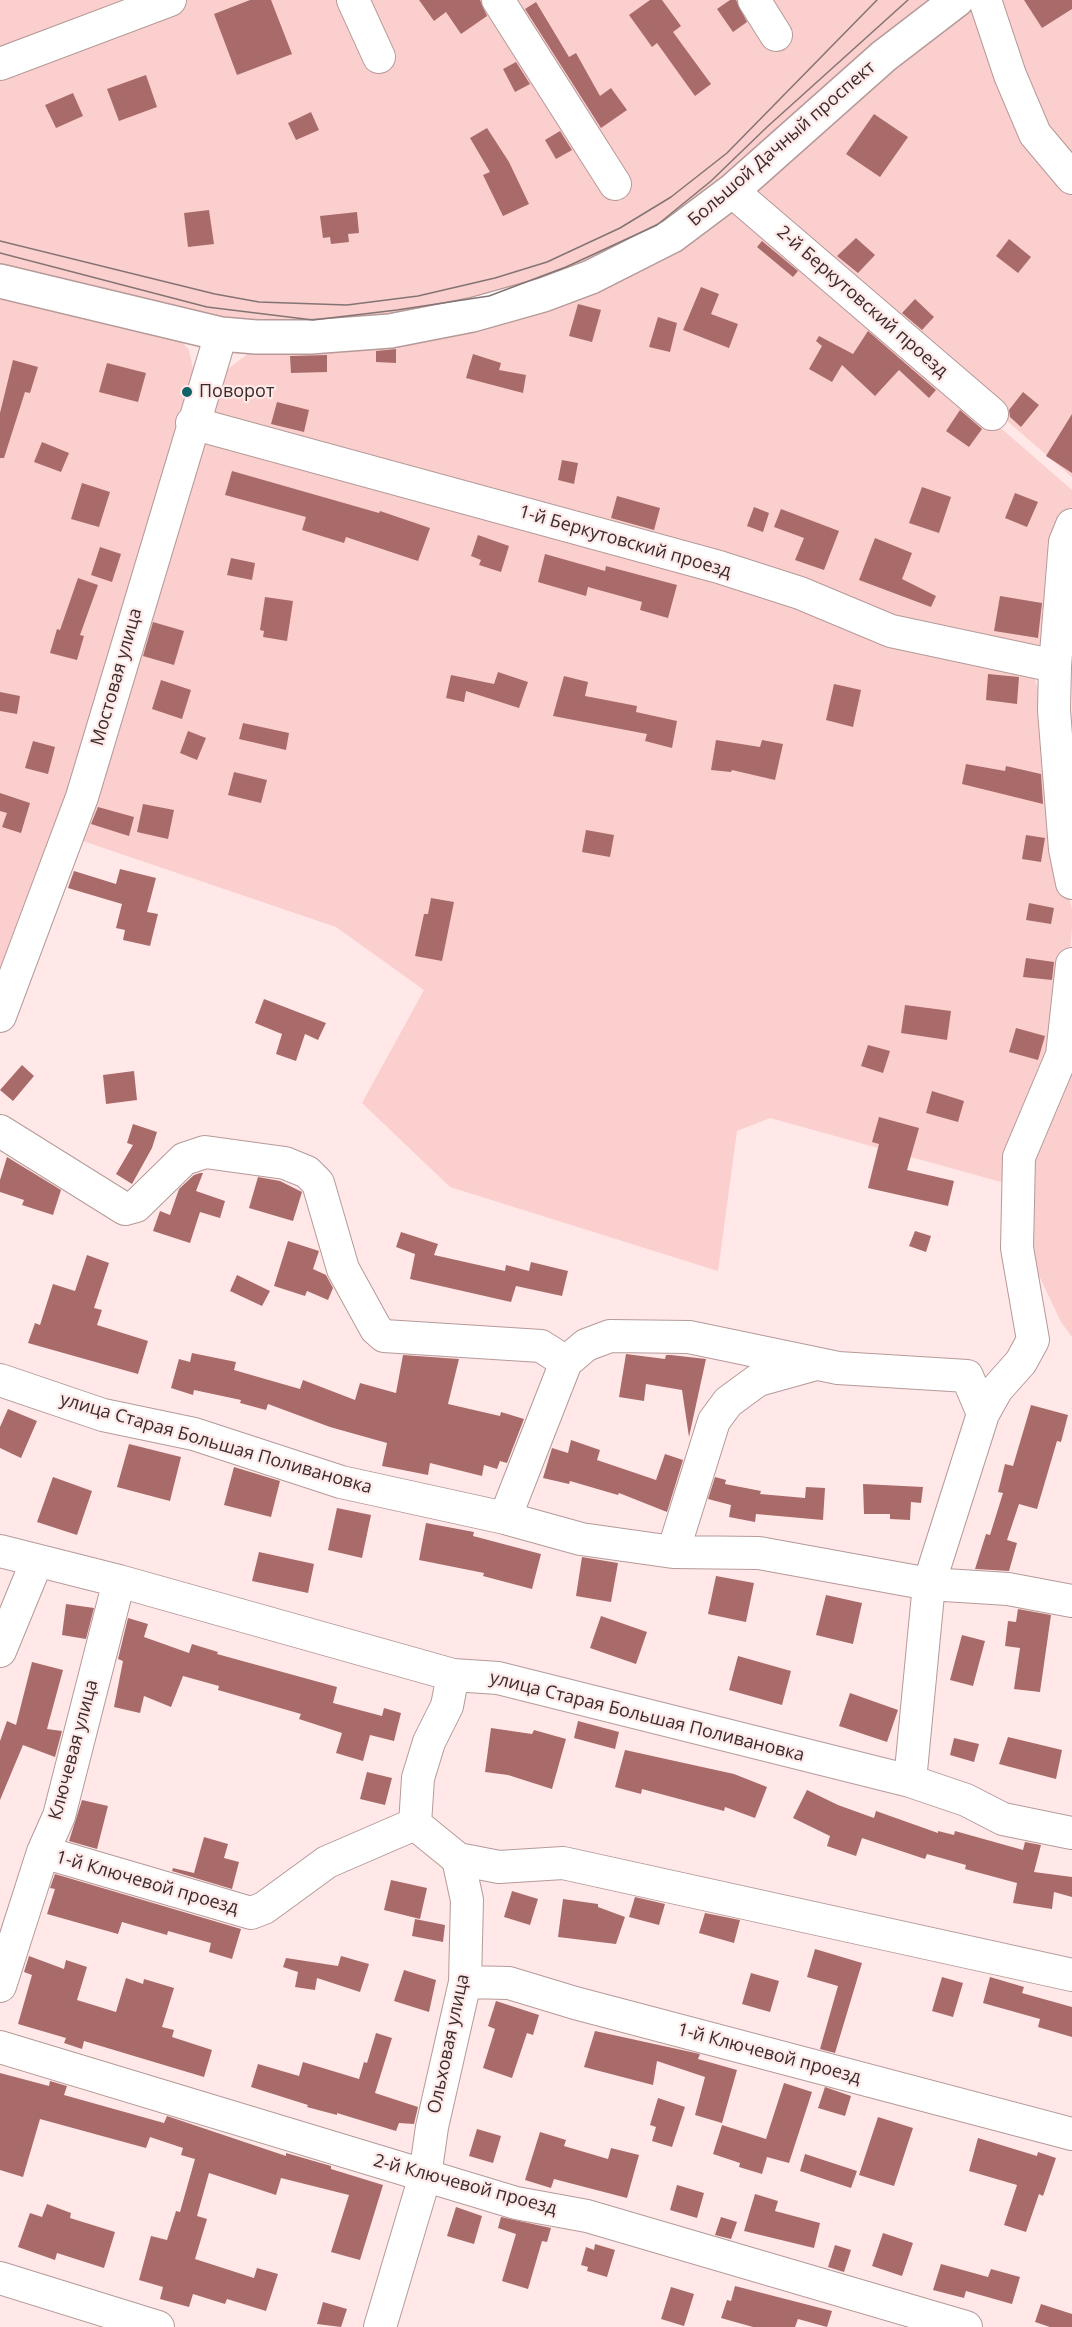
<!DOCTYPE html>
<meta charset="utf-8">
<style>
body{margin:0}
canvas{display:block;background:#ffe8e7}
</style>
<canvas width="1072" height="2327"></canvas>
<script>
const context = document.querySelector('canvas').getContext('2d');
context.lineJoin = 'round';
function fillPath(path, color) { context.fillStyle = color; context.fill(path, 'evenodd'); }
const toPath = rows => new Path2D(rows.map(r => 'M' + r).join(''));
function strokePath(path, color, width, dash) { context.strokeStyle = color; context.lineWidth = width; context.lineCap = dash ? 'butt' : 'round'; context.setLineDash(dash || []); context.stroke(path); }
function write(font, color, halo, rows, align = 'center') {
  context.font = font + ' "Open Sans",sans-serif'; context.lineWidth = 4.5; context.setLineDash([]); context.textBaseline = 'middle'; context.strokeStyle = halo; context.fillStyle = color; for (const [text, x, y, turn = 0] of rows) {
    context.save(); context.translate(x, y); context.rotate((+turn || 0) * Math.PI / 180); context.textAlign = isNaN(turn) ? turn : align; if (halo) context.strokeText(text, 0, 0); context.fillText(text, 0, 0); context.restore();
  }
}
fillPath(toPath([
 [0,0,931,0,667,229,587,268,469,307,309,326,224,320,0,265],
 [998,0,1072,0,1072,168,1041,132],
 [961,6,973,10,1072,190,1072,477,743,193],
 [736,198,1072,490,1072,506,1058,539,1046,655,980,646,205,422,214,390,229,368,256,348,475,324],
 [0,289,175,334,189,350,194,374,67,794,0,987],
 [200,433,1031,667,1045,711,1060,854,1072,910,1072,928,1067,984,1012,1185,770,1118,737,1131,718,1271,450,1187,362,1103,424,990,336,927,80,840],
 [1072,1045,1072,1337,1061,1322,1026,1248,1029,1158]
]), '#fbcfce');
fillPath(toPath([
 [250,0,271,0,292,54,237,75,214,14],
 [419,0,480,0,487,16,461,34,446,12,434,21],
 [650,0,662,0,681,26,673,32,711,84,695,96,657,43,652,47,629,15],
 [730,0,736,0,747,22,733,32,717,9],
 [1024,0,1072,0,1072,9,1042,28],
 [536,2,569,57,576,53,600,96,611,88,627,110,601,128,525,9],
 [516,62,530,84,515,92,503,69],
 [146,75,157,107,119,121,107,89],
 [73,93,83,116,56,128,45,105],
 [311,112,319,130,296,140,288,123],
 [874,114,908,137,880,177,846,154],
 [487,128,509,162,529,204,503,216,483,175,490,172,470,138],
 [560,131,572,150,556,159,545,140],
 [209,210,214,244,188,247,184,213],
 [357,212,359,233,348,234,349,242,331,244,330,237,323,238,320,216],
 [856,238,875,255,858,273,837,256],
 [1009,239,1031,257,1018,273,996,256],
 [762,241,798,271,793,277,757,247],
 [701,287,719,294,711,314,738,324,729,348,683,330],
 [915,299,934,317,922,330,902,313],
 [578,304,601,310,592,342,569,336],
 [658,317,677,323,670,352,649,347],
 [868,331,936,390,929,398,899,370,875,396,842,365,832,382,809,369,822,346,816,341,819,336,853,354],
 [396,349,396,363,376,362,376,351],
 [473,354,501,363,499,370,526,375,523,393,466,378],
 [327,355,327,372,291,373,290,356],
 [13,360,38,367,30,393,25,392,4,458,0,458,0,413],
 [107,363,146,373,138,402,99,392],
 [1023,392,1039,405,1021,427,1010,417,1009,410],
 [277,402,309,410,304,432,271,424],
 [960,410,982,429,969,447,946,431],
 [1072,414,1072,473,1046,456],
 [42,442,69,453,61,472,34,462],
 [562,460,578,463,574,484,558,480],
 [232,471,379,513,380,511,430,528,418,561,346,537,344,543,302,530,306,517,225,495],
 [82,483,110,492,99,527,71,519],
 [922,487,951,497,939,533,909,523],
 [1015,493,1038,502,1027,527,1005,518],
 [617,496,660,508,654,530,611,518],
 [754,507,769,513,763,532,747,526],
 [781,509,839,531,824,570,795,560,804,538,774,527],
 [478,535,509,546,501,572,479,565,481,560,471,556],
 [875,538,912,553,902,579,936,596,931,607,859,580],
 [100,547,121,554,112,582,91,575],
 [545,554,605,571,606,566,677,585,668,618,640,610,642,602,588,587,586,596,538,582],
 [231,558,255,563,252,580,227,575],
 [78,578,98,585,80,635,84,636,77,660,50,653,57,629,60,630],
 [1000,596,1042,603,1038,638,994,631],
 [265,597,293,601,287,641,263,637,264,631,260,630],
 [153,622,184,631,174,665,143,656],
 [498,672,528,682,519,708,466,691,464,702,446,698,451,675,494,684],
 [988,674,1019,677,1017,704,986,700],
 [564,676,588,682,585,696,637,706,636,712,677,721,672,748,645,741,647,734,553,716],
 [161,680,191,690,182,719,152,709],
 [834,684,861,690,853,727,826,720],
 [0,692,20,696,17,714,0,711],
 [243,723,289,733,286,750,239,739],
 [188,731,206,738,197,760,180,753],
 [716,740,760,747,762,740,783,744,775,780,732,770,731,772,711,770],
 [33,741,55,747,48,774,25,768],
 [966,764,1005,771,1006,766,1041,774,1043,804,962,784],
 [234,772,267,780,261,803,228,795],
 [0,793,30,803,21,833,2,827,7,813,0,811],
 [143,804,174,810,168,839,137,832],
 [98,807,134,817,129,836,91,824],
 [586,830,614,835,610,857,582,852],
 [1026,835,1045,838,1041,862,1022,859],
 [120,869,156,878,147,912,158,914,150,946,123,940,125,930,116,928,122,904,68,888,74,871,116,884],
 [431,898,454,902,442,961,415,956,424,914,428,914],
 [1029,903,1054,908,1051,924,1026,920],
 [1026,958,1054,962,1052,980,1023,977],
 [264,999,326,1023,318,1040,305,1034,296,1061,276,1054,282,1034,255,1023],
 [905,1005,951,1011,947,1040,901,1033],
 [1016,1028,1045,1036,1038,1060,1009,1052],
 [868,1045,890,1051,883,1073,861,1066],
 [22,1065,34,1076,13,1101,0,1090],
 [134,1071,137,1100,106,1104,103,1075],
 [932,1091,964,1101,958,1122,926,1113],
 [879,1117,919,1128,907,1170,954,1181,948,1206,868,1188,879,1144,872,1142],
 [133,1124,157,1132,152,1148,132,1184,116,1174,133,1145,127,1143],
 [7,1157,61,1190,53,1215,22,1205,24,1200,0,1192,0,1180],
 [200,1173,203,1173,196,1191,225,1201,220,1218,200,1212,190,1243,153,1231,160,1211,170,1215,179,1189,194,1175],
 [258,1177,280,1181,302,1192,293,1221,249,1208],
 [915,1231,931,1236,926,1252,909,1246],
 [401,1232,438,1244,434,1255,505,1271,506,1265,529,1271,531,1262,568,1271,562,1296,516,1286,511,1302,410,1279,415,1254,396,1247],
 [288,1241,319,1251,313,1269,326,1275,333,1288,328,1300,307,1291,305,1296,274,1286],
 [87,1255,109,1263,94,1308,102,1310,97,1325,148,1341,138,1374,28,1343,35,1323,40,1325,53,1284,75,1291],
 [237,1275,270,1291,262,1306,230,1291],
 [192,1353,236,1362,234,1370,300,1389,303,1380,355,1400,360,1383,396,1393,403,1355,459,1359,448,1404,500,1416,501,1412,524,1419,507,1463,500,1461,497,1469,484,1465,482,1476,430,1463,428,1475,393,1468,382,1466,387,1443,330,1427,268,1404,266,1410,240,1403,241,1400,194,1390,193,1395,171,1388,179,1359,190,1362],
 [626,1354,665,1359,666,1355,671,1355,706,1359,689,1437,682,1390,646,1384,644,1401,619,1397],
 [1031,1405,1068,1415,1061,1442,1057,1441,1037,1509,1019,1504,1007,1540,1017,1543,1009,1571,975,1569,986,1534,990,1535,1003,1493,998,1492,1005,1464,1013,1466],
 [8,1409,37,1421,21,1458,0,1448,0,1427],
 [571,1440,600,1450,597,1460,656,1480,665,1454,683,1460,667,1512,619,1493,618,1495,570,1481,569,1484,543,1478,552,1448,568,1453],
 [129,1444,181,1457,170,1501,117,1487],
 [234,1467,280,1481,271,1517,224,1505],
 [53,1477,92,1491,77,1535,37,1522],
 [715,1477,726,1480,725,1484,761,1491,760,1494,805,1498,806,1487,825,1488,823,1520,756,1514,755,1522,729,1517,731,1505,708,1499],
 [863,1484,923,1487,921,1503,911,1502,910,1520,890,1519,890,1514,864,1514],
 [337,1508,371,1515,362,1558,328,1550],
 [426,1523,474,1532,473,1536,541,1554,532,1589,483,1576,484,1573,419,1560],
 [259,1552,314,1564,308,1593,252,1581],
 [582,1557,618,1563,611,1602,576,1596],
 [716,1576,754,1583,746,1622,708,1614],
 [826,1595,862,1603,853,1644,816,1635],
 [66,1604,94,1608,86,1639,62,1635],
 [1018,1609,1051,1615,1040,1692,1014,1689,1020,1648,1005,1646,1008,1621,1016,1622],
 [601,1616,647,1632,636,1664,590,1648],
 [128,1618,148,1624,144,1637,189,1653,192,1644,218,1652,217,1654,337,1687,333,1703,382,1716,384,1708,401,1713,394,1741,370,1735,363,1761,336,1753,342,1733,299,1719,301,1714,218,1690,219,1686,183,1676,171,1707,144,1696,140,1713,114,1707,123,1661,118,1659],
 [962,1635,985,1641,973,1686,950,1680],
 [738,1656,791,1671,782,1705,729,1690],
 [32,1662,63,1670,47,1729,62,1731,55,1757,23,1745,0,1800,0,1741,7,1721,16,1725],
 [850,1693,898,1710,887,1742,839,1726],
 [578,1721,619,1732,615,1749,574,1738],
 [491,1728,532,1734,534,1730,566,1739,552,1789,508,1775,485,1772],
 [1008,1737,1062,1750,1056,1779,999,1764],
 [954,1738,979,1744,974,1762,950,1755],
 [625,1750,734,1774,767,1787,755,1818,725,1807,724,1811,642,1789,641,1794,615,1787],
 [367,1772,392,1778,385,1805,360,1799],
 [807,1790,838,1805,874,1818,876,1811,938,1833,938,1831,954,1835,955,1831,1023,1850,1025,1842,1041,1845,1034,1872,1072,1877,1072,1897,1054,1892,1052,1909,1013,1903,1017,1883,965,1869,966,1865,927,1854,925,1859,862,1838,856,1856,827,1846,830,1836,793,1818],
 [82,1800,108,1806,97,1849,69,1841],
 [204,1837,228,1844,224,1858,239,1862,232,1889,172,1871,173,1868,194,1873],
 [55,1874,241,1929,232,1959,209,1952,211,1943,168,1931,167,1935,122,1922,118,1934,47,1914,55,1889,50,1888],
 [391,1880,427,1888,420,1919,384,1910],
 [512,1891,538,1899,530,1925,504,1917],
 [635,1897,665,1904,659,1925,629,1917],
 [563,1899,598,1904,598,1907,625,1917,616,1944,558,1937],
 [705,1913,740,1920,734,1943,699,1933],
 [415,1919,445,1925,443,1942,412,1936],
 [815,1949,862,1963,835,2053,820,2049,838,1986,807,1977],
 [29,1956,64,1969,66,1960,87,1967,77,2000,116,2012,126,1978,143,1984,144,1979,174,1988,162,2027,174,2030,172,2037,212,2050,204,2077,84,2041,82,2049,64,2043,66,2038,18,2024,32,1975,24,1972],
 [341,1956,369,1964,360,1992,317,1978,315,1990,295,1987,298,1972,283,1967,286,1958,338,1966],
 [404,1970,436,1980,429,2012,394,2001],
 [751,1973,779,1981,770,2012,742,2004],
 [942,1977,963,1983,953,2017,932,2011],
 [990,1977,1024,1987,1022,1993,1072,2007,1072,2037,1038,2027,1040,2019,983,2003],
 [496,2001,539,2015,533,2035,527,2033,512,2078,483,2068,495,2029,488,2026],
 [595,2031,700,2054,698,2059,737,2070,722,2123,695,2115,705,2077,657,2061,653,2085,584,2067],
 [376,2033,392,2038,375,2093,418,2107,414,2124,399,2123,396,2131,337,2113,337,2115,307,2107,308,2105,251,2087,258,2064,299,2076,303,2062,359,2079,364,2062,367,2063],
 [0,2073,49,2086,50,2081,67,2086,64,2095,164,2123,167,2116,286,2156,286,2153,331,2166,331,2169,383,2185,360,2260,331,2252,349,2195,281,2178,276,2195,209,2173,197,2216,207,2219,195,2259,254,2278,257,2268,278,2274,266,2311,227,2299,225,2304,193,2294,189,2307,160,2299,163,2287,139,2280,151,2236,167,2240,176,2211,180,2212,195,2159,181,2155,183,2148,150,2137,146,2148,40,2119,23,2177,0,2170],
 [784,2083,812,2092,789,2163,767,2157,762,2174,739,2167,740,2163,713,2154,722,2125,766,2139],
 [825,2087,851,2096,845,2116,818,2108],
 [658,2098,685,2107,672,2147,652,2141,656,2127,650,2125],
 [878,2117,913,2128,894,2186,859,2175],
 [477,2129,501,2136,493,2163,469,2156],
 [540,2132,566,2140,564,2146,608,2159,611,2148,639,2155,627,2198,554,2179,551,2188,525,2180],
 [978,2138,1037,2156,1038,2152,1056,2158,1043,2196,1039,2194,1026,2232,1004,2225,1017,2185,969,2171],
 [805,2154,857,2171,851,2188,800,2171],
 [677,2185,704,2193,697,2218,670,2210],
 [755,2194,778,2201,775,2211,820,2223,814,2248,744,2231],
 [47,2204,71,2213,70,2218,115,2232,104,2268,57,2253,55,2260,18,2247,30,2213,42,2217],
 [456,2207,482,2216,474,2244,447,2236],
 [501,2217,551,2228,547,2242,542,2241,528,2289,502,2281,516,2234,498,2228],
 [721,2217,737,2222,731,2239,715,2235],
 [883,2233,913,2243,902,2276,872,2266],
 [595,2244,615,2250,607,2277,587,2271,588,2267,581,2265,586,2247,594,2250],
 [835,2245,851,2250,844,2272,828,2267],
 [941,2264,988,2277,991,2269,1020,2277,1012,2304,966,2291,964,2298,933,2290],
 [735,2286,832,2311,827,2327,798,2319,795,2327,753,2327,721,2318,727,2300,731,2301],
 [671,2287,694,2294,684,2326,661,2319],
 [323,2302,347,2309,341,2327,317,2324],
 [1041,2304,1072,2314,1072,2327,1050,2327,1035,2322]
]), '#a96b6a');
const minor = toPath([
 [353,0,379,57],
 [498,0,615,184],
 [754,0,776,35],
 [985,0,1010,75,1035,134,1072,178],
 [0,64,170,0],
 [732,191,992,414],
 [192,423,719,567,800,593,891,631,1055,666],
 [1072,525,1065,542,1055,666,1054,710,1065,849,1072,883],
 [0,1016,82,797,221,334],
 [0,1131,125,1209,136,1206,184,1159,205,1152,285,1163,307,1172,318,1183,343,1269,376,1329,384,1336,541,1346,566,1362],
 [0,1380,103,1415,194,1434,341,1482,505,1518,581,1539,673,1552,759,1553,929,1584,1008,1589,1072,1601],
 [505,1518,566,1362,586,1345,610,1336,689,1337,838,1368,967,1376,983,1414],
 [0,1551,119,1581,453,1675,498,1678,910,1781,966,1800,1003,1819,1072,1833],
 [673,1552,714,1421,728,1402,758,1380,812,1365],
 [0,1651,37,1561],
 [910,1781,929,1584,983,1414,997,1389,1021,1362,1033,1340,1017,1248,1019,1157,1062,1055,1072,964],
 [43,1852,251,1913,264,1908,327,1862,415,1824],
 [458,1859,499,1867,563,1863,1072,1975],
 [465,1982,509,1983,575,2003,1072,2134],
 [0,1986,43,1852,59,1816,119,1581],
 [0,2047,516,2203,587,2216,966,2327],
 [0,2278,158,2327],
 [380,2327,425,2176,432,2127,465,1982,467,1900,458,1859,415,1824,418,1778,429,1742,447,1706,453,1675]
]);
const major = toPath([
 [0,281,221,334,256,337,310,337,390,331,472,315,543,295,591,277,672,236,732,191,884,56,957,0]
]);
strokePath(minor, '#b59a99', 34);
strokePath(major, '#b59a99', 36);
strokePath(minor, '#fff', 32);
strokePath(major, '#fff', 33);
strokePath(toPath([
 [0,241,215,294,259,302,347,305,418,296,495,278,547,262,620,228,671,197,727,153,877,0],
 [0,253,207,307,313,320,397,310,489,296,566,267,657,225,711,181,767,127,908,0]
]), '#837473', 1.5);
for (const [x, y, r, color] of [
 [187,392,6,"#116266"]
]) { const dot = new Path2D(); dot.arc(x, y, r, 0, 2 * Math.PI); context.fillStyle = color; context.fill(dot); strokePath(dot, '#ffe8e7', 2); }
write('18px', '#372d2c', '#ffe8e7', [
 ["Большой Дачный проспект",782,144,-41],
 ["2-й Беркутовский проезд",862,302,41],
 ["1-й Беркутовский проезд",625,542,16],
 ["Мостовая улица",117,677,-74],
 ["улица Старая Большая Поливановка",216,1444,16],
 ["улица Старая Большая Поливановка",647,1717,14],
 ["Ключевая улица",74,1750,-75],
 ["1-й Ключевой проезд",147,1883,16],
 ["Ольховая улица",449,2044,-78],
 ["1-й Ключевой проезд",769,2054,15],
 ["2-й Ключевой проезд",465,2185,15]
]);
write('18px', '#372d2c', '#ffe8e7', [
 ["Поворот",199,392]
], 'left');
</script>
